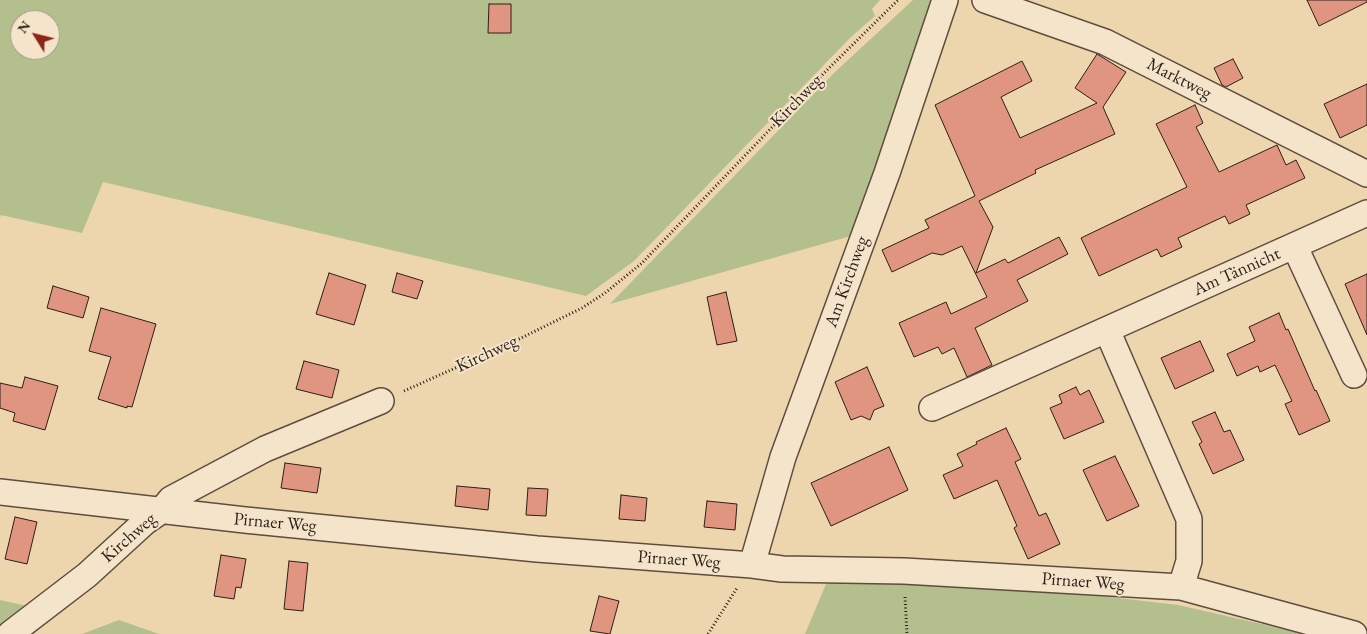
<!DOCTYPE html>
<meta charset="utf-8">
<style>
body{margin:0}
#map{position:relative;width:1367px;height:634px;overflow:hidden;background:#edd6ae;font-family:"EB Garamond",serif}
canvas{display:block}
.north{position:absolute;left:10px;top:10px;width:50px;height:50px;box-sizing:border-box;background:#f3e4ca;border:1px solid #a49583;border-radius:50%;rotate:306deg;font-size:14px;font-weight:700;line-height:20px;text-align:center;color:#2e1e18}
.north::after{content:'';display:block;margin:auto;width:18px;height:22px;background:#8f2418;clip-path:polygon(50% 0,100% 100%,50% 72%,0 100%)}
</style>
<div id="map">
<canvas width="1367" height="634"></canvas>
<div class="north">N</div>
</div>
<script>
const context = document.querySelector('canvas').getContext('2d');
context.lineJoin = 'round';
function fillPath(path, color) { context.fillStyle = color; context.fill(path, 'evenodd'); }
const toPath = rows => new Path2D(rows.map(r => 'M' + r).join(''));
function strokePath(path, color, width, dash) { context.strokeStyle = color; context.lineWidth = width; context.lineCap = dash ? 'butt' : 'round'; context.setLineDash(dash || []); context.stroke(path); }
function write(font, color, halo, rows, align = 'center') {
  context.font = font + ' "EB Garamond",serif'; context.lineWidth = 4; context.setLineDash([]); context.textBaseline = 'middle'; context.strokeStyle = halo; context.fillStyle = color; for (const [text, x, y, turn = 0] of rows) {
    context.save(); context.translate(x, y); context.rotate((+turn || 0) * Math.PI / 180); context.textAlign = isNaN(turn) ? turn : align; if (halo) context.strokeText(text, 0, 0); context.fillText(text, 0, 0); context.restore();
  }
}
fillPath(toPath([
 [0,0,880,0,872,9,875,16,850,38,634,261,586,296,103,182,82,233,1,215,0,217],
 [20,20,50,20,50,50,20,50],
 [913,0,938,0,858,234,610,304,835,72],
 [829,577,981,582,1178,605,1306,634,805,634],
 [0,600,36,608,0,634],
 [119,620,159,634,82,634]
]), '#b4bf8e');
const building = toPath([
 [1307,0,1367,0,1367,2,1319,26,1307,0],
 [489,4,511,4,511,33,488,33,489,4],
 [1097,54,1126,72,1103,107,1115,134,1035,170,1036,173,979,201,993,227,976,273,1005,259,1008,263,1059,237,1068,254,1017,280,1028,301,975,328,992,365,967,377,954,348,942,354,938,347,914,357,899,323,946,302,951,314,987,297,962,246,942,255,932,253,892,272,882,250,929,228,925,220,975,196,935,105,1022,61,1032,81,1001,97,1020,138,1097,103,1075,88,1097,54],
 [1233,59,1243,78,1226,87,1222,85,1214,68,1233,59],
 [1367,84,1367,125,1340,138,1324,104,1367,84],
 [1195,105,1203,123,1196,127,1219,172,1277,145,1286,165,1296,160,1305,178,1246,205,1250,214,1229,224,1225,216,1178,238,1182,247,1161,257,1157,249,1099,276,1081,238,1187,187,1156,124,1195,105],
 [329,273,366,285,354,325,316,314,329,273],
 [397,273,423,281,417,299,392,292,397,273],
 [1367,274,1367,335,1345,284,1367,274],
 [53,286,89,297,83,318,47,308,53,286],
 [726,292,737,341,717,345,707,297,726,292],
 [101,308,156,324,132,407,127,406,127,408,98,399,111,357,89,351,101,308],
 [1279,313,1286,330,1288,329,1315,391,1316,390,1330,421,1299,435,1285,404,1292,401,1275,365,1260,372,1258,366,1237,376,1227,354,1255,341,1249,327,1279,313],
 [1200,341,1214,371,1175,389,1161,358,1200,341],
 [304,361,339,370,332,398,296,389,304,361],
 [867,367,884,406,874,410,870,420,861,416,851,420,835,382,867,367],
 [25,377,58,386,45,430,13,421,15,413,0,408,0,383,22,388,25,377],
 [1076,387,1080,395,1089,390,1104,422,1064,439,1050,408,1062,403,1059,395,1076,387],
 [1215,412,1224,432,1230,430,1244,460,1213,474,1199,444,1202,442,1192,422,1215,412],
 [1006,428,1021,459,1015,462,1039,516,1046,513,1060,544,1028,559,1014,528,1017,526,997,480,954,499,943,475,963,466,957,454,977,444,976,442,1006,428],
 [889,447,908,490,831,526,811,483,889,447],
 [1115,456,1139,506,1107,521,1083,470,1115,456],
 [285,463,321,468,317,493,281,488,285,463],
 [457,486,490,489,488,510,455,506,457,486],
 [528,488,548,489,546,516,526,515,528,488],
 [621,495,647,498,645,521,619,519,621,495],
 [707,501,737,504,735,530,704,527,707,501],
 [15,517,37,522,27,564,5,559,15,517],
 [221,555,246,559,241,588,236,587,234,599,214,596,221,555],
 [289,561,308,563,303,611,284,609,289,561],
 [599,596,619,601,610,634,590,631,599,596]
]);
fillPath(building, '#df9580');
strokePath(building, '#2e1e18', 1);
const minor = toPath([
 [985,0,1105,42,1367,174],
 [1295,247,1354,375],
 [1107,330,1189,519,1189,561,1181,587],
 [932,408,1367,213],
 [0,492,245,520,537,549,752,565,782,569,904,571,1181,587,1354,634],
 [752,565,783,457,887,173,945,0],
 [10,634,87,575,145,522,161,511,171,499,265,449,381,401]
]);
strokePath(minor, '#5e4c3e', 28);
strokePath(toPath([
 [404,391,511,343,582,308,605,293,642,263,826,71,898,0],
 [905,597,907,634],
 [708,634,737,588]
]), '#2e1e18', 3, [1, 2.5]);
strokePath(minor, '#f3e4ca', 25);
write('18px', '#2e1e18', '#f3e4ca', [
 ["Marktweg",1179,79,27],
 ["Kirchweg",797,101,-46],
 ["Am Tännicht",1237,272,-24],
 ["Am Kirchweg",847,282,-70],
 ["Kirchweg",487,354,-25],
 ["Pirnaer Weg",275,523,5],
 ["Kirchweg",129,538,-41],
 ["Pirnaer Weg",679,560,4],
 ["Pirnaer Weg",1083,582,4]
]);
</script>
